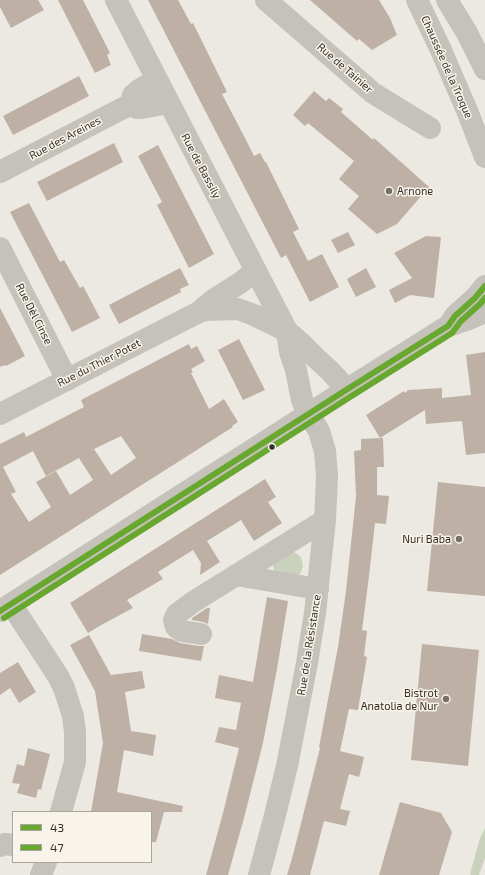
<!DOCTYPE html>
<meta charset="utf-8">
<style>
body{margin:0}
#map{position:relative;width:485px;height:875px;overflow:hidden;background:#ece9e2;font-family:"Exo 2",sans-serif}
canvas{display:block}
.legend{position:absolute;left:12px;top:811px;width:140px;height:52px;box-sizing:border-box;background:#f8f4ea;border:1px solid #aaa59d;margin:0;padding:5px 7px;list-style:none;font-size:12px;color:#362f29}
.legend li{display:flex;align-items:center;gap:8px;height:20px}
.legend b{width:20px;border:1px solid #aaa59d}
</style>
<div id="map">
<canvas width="485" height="875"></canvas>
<ul class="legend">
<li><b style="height:5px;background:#69a82f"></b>43</li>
<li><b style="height:5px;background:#69a82f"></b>47</li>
</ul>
</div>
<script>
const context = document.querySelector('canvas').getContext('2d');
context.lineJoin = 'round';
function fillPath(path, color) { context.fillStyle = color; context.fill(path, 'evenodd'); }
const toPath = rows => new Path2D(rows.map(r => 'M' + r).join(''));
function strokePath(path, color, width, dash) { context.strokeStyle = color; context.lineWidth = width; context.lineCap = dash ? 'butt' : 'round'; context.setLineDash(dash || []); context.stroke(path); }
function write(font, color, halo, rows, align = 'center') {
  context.font = font + ' "Exo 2",sans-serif'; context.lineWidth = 3; context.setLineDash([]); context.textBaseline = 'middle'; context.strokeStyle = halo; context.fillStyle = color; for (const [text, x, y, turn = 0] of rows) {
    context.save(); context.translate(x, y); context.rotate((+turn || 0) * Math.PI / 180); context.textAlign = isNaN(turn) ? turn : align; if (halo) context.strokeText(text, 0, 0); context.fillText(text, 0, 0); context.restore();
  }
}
fillPath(toPath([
 [291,550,300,556,302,561,303,566,301,572,298,576,275,573,274,570,273,564],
 [485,828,485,858,479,875,471,875,470,874,480,838]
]), '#cad1bd');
fillPath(toPath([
 [0,0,38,0,44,10,11,28,0,7],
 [58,0,83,0,110,53,107,55,111,65,95,73],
 [148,0,178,0,191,24,193,23,227,92,222,94,246,140,254,156,260,153,265,162,266,162,299,229,293,232,308,261,322,254,339,287,310,302,286,255,281,258],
 [310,0,379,0,390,18,397,35,372,50,359,39,357,41],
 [79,76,89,96,13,135,3,116],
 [314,91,326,101,329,98,343,109,341,112,373,140,374,138,429,187,397,224,377,234,348,209,359,196,339,179,354,161,308,123,305,126,293,115],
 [114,143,123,162,47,201,37,182],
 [158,145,214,254,189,268,157,205,162,202,138,156],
 [29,203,60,262,64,260,80,288,83,286,100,318,72,332,10,212],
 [348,232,355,245,338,253,331,240],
 [426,236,441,237,434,298,410,295,395,303,389,290,412,278,394,253],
 [180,268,189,285,180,289,181,292,119,324,109,305],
 [366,268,376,287,356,297,347,279],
 [0,308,25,356,6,366,5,365,0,367],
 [239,339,265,390,243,400,218,350],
 [189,344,191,349,197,346,205,361,191,369,193,372,191,373,209,409,224,399,238,422,232,426,233,427,0,575,0,444,24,432,26,437,84,407,81,400],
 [121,436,136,458,111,475,94,449],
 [33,451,46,476,79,458,93,480,70,495,56,471,36,482,51,507,29,522,11,494,16,492,3,467],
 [485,352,485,453,466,455,462,421,426,424,425,410,380,438,366,415,404,391,405,393,408,390,442,388,442,398,471,395,466,355],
 [383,438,384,467,377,467,377,495,389,496,386,524,375,523,369,576,362,630,367,631,364,656,367,657,358,710,349,709,340,751,364,757,362,766,359,777,349,774,340,809,350,811,346,826,324,821,310,875,287,875,293,855,320,748,319,747,338,647,346,591,356,496,354,451,361,450,361,439],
 [265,479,276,497,268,502,282,523,254,541,241,520,207,541,220,562,200,575,201,563,193,550,158,572,163,579,127,600,133,608,103,624,88,633,70,603],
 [438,482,485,487,485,596,427,591],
 [267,597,288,601,277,669,263,743,244,818,228,875,206,875,223,813,239,748,215,742,219,727,236,730,241,703,215,698,219,675,253,682],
 [207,608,210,608,208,624,203,622,192,620,192,618],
 [142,634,172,639,180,643,199,646,204,646,201,661,139,651],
 [89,635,111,675,142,671,145,688,125,692,131,731,156,735,153,756,124,750,117,792,183,806,182,812,164,812,156,842,151,842,151,812,91,812,103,743,95,691,70,645],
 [422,644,479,650,468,766,411,760],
 [18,662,36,692,19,703,10,688,0,695,0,673],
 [28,748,50,754,41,790,38,789,36,798,17,793,20,784,12,783,17,764,24,766],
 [400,802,441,813,452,832,439,875,379,875]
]), '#beb0a5');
strokePath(toPath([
 [116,0,287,331,290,352,296,370,302,400,309,415,319,431,325,451,327,476,325,520,315,613,307,663,287,766,274,819,259,875],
 [266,0,373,93,430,128],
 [417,0,441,50,468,113,485,157],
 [447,0,467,33,485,69],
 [131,104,137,108,141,108,158,105,168,101],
 [0,172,131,104,133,95,139,90,156,80],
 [0,248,67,380],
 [199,312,206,310,238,309,254,315,287,331,302,344,316,358,329,370,341,383,346,390],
 [451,322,455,316,475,298,485,286],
 [0,414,199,312,213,300,240,283,255,271],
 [236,575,318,589],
 [11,604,58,676,64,688,73,716,75,732,75,762,61,812],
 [0,611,346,390,448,326,466,320,485,312],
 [201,634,182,631,176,627,174,620,177,614,193,602,325,520],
 [0,846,5,844,13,845],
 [41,875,46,862]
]), '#c5c1bb', 22);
strokePath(toPath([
 [0,611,346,390,448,326,455,316,475,298,485,286]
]), '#69a82f', 6);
strokePath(toPath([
 [4,618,350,397,452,333,461,321,480,304,485,298]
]), '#69a82f', 6);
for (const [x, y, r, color] of [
 [389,191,4,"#76706a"],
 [272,447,3.5,"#362f29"],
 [459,539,4,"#76706a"],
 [446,699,4,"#76706a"]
]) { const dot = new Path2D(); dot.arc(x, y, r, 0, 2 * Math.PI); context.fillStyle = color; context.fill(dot); strokePath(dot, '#f8f4ea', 1.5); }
write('11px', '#362f29', '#f8f4ea', [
 ["Chaussée de la Troque",447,67,66],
 ["Rue de Tainier",345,68,41],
 ["Rue des Areines",65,138,-28],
 ["Rue de Bassily",201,166,62],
 ["Rue Dèl Cinse",34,314,63],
 ["Rue du Thier Potet",99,363,-27],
 ["Rue de la Résistance",309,645,-81]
]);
write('11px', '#362f29', '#f8f4ea', [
 ["Arnone",397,191,"left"],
 ["Nuri Baba",451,539],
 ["Bistrot",438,693],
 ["Anatolia de Nur",438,706]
], 'right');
</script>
